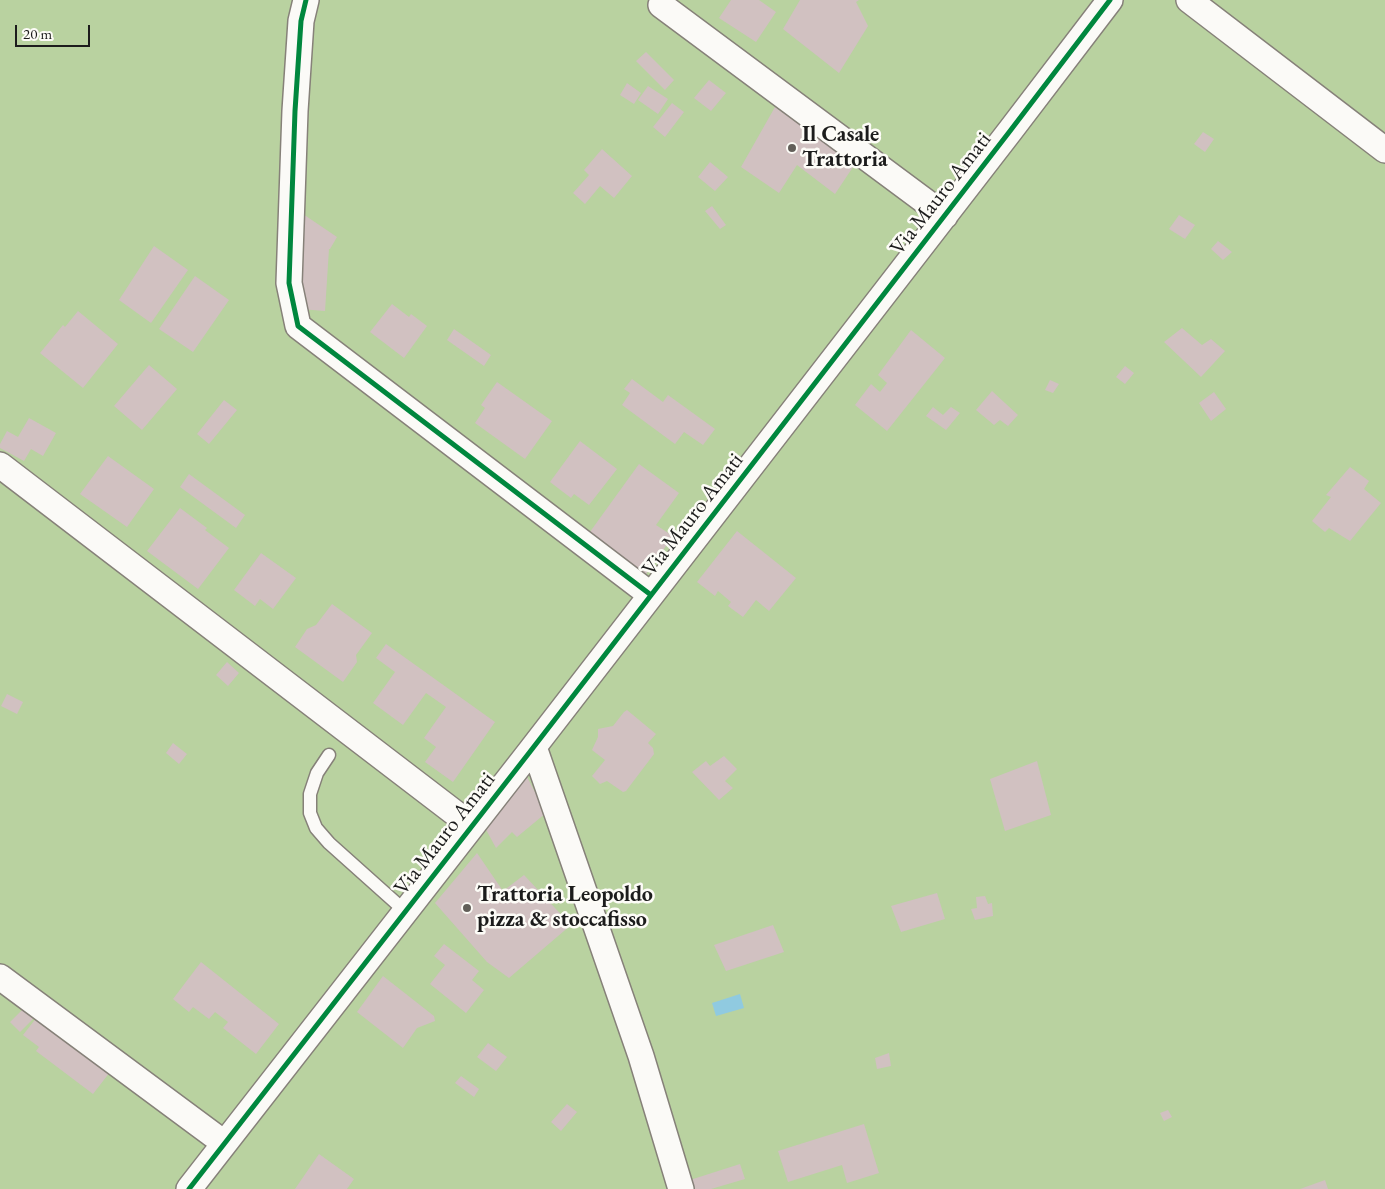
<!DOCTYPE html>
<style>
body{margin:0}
#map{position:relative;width:1385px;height:1189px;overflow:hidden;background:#e4dbca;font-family:"EB Garamond",serif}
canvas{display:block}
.scale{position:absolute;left:15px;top:25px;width:75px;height:22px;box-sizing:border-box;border:2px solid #1c1c1c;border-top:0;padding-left:6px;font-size:15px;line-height:18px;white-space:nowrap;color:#1c1c1c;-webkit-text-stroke:4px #fdfcf7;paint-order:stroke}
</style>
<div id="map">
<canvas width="1385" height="1189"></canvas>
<div class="scale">20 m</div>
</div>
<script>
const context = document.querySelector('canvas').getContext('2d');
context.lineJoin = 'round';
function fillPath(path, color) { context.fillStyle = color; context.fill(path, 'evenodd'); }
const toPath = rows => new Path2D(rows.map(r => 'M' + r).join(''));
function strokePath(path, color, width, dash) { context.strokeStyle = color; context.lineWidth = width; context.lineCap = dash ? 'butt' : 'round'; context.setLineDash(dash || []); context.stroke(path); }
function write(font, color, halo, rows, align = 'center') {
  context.font = font + ' "EB Garamond",serif'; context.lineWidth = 5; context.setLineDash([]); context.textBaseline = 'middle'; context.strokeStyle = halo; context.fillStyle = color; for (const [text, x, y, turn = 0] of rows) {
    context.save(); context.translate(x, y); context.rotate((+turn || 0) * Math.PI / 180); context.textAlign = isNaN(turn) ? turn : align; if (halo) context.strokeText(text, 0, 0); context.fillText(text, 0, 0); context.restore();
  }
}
fillPath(toPath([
 [0,0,1385,0,1385,1189,0,1189]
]), '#b9d2a0');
fillPath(toPath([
 [740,994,744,1008,716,1016,712,1003]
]), '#90cae0');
fillPath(toPath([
 [731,0,759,0,776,12,756,42,719,18],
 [800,0,859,0,856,2,868,26,839,73,783,29],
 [646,52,674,80,665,90,636,61],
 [709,80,726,93,711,111,694,98],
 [627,83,641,93,634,104,620,95],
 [648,86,668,99,658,114,638,100],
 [672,103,684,112,665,137,653,127],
 [775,107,855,164,835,194,797,165,779,193,741,167],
 [1203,132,1214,139,1205,152,1194,144],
 [602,149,632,176,614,198,600,186,585,204,573,193,589,175,584,170],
 [710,162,728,177,715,191,698,177],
 [712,206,726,225,720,229,705,211],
 [300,212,337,237,330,249,329,249,325,311,300,309],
 [1179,215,1195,225,1185,239,1169,229],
 [1218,241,1232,252,1223,260,1211,249],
 [154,246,188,270,151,323,119,300],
 [195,276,229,300,193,352,159,329],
 [392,304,409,317,411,314,427,326,404,358,370,332],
 [78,311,118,344,83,388,40,353,63,325,65,327],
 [1182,328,1202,345,1211,339,1225,351,1201,377,1164,342],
 [454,329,491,355,484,366,447,340],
 [911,330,945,358,887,431,855,405,871,384,880,392,887,383,878,375],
 [149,365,177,389,142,430,114,406],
 [1125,366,1134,373,1125,384,1116,377],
 [632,379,663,402,668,395,715,429,703,445,684,432,675,444,622,405,630,393,624,389],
 [1050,380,1059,384,1053,393,1045,390],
 [497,382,552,421,525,459,475,423,485,408,481,405],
 [992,391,1018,415,1008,426,1000,420,994,425,976,410],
 [1214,392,1226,409,1211,421,1199,403],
 [224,400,237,410,209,444,197,434],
 [933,407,943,415,951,407,960,413,946,430,926,416],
 [29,418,56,433,43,456,31,449,24,461,0,448,0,444,7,431,18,437],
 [580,441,617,469,589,505,574,494,571,498,550,482],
 [108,456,154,489,127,527,80,494],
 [639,464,679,493,656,525,673,536,644,577,587,536],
 [1350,467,1369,481,1364,489,1381,503,1350,541,1329,528,1325,532,1312,521,1331,497,1326,495],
 [189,474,245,515,236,528,180,487],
 [180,508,207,528,205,530,229,548,198,589,147,551],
 [737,531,796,578,769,611,756,600,743,617,728,606,731,602,718,591,715,596,697,582],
 [261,553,296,578,273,609,260,599,255,606,234,590],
 [332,604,372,633,356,655,357,662,343,682,295,647,307,629,316,625],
 [386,644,495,722,453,782,425,762,436,747,424,738,446,707,426,693,403,725,373,703,395,672,376,658],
 [227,662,239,673,228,686,216,675],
 [7,694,23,702,17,714,1,706],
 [627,710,656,734,648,743,653,748,654,754,626,791,623,792,607,781,600,784,592,776,605,760,592,750,598,737,598,729,613,726,624,712],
 [173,743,187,754,179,764,166,753],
 [724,756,737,769,725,781,733,788,719,800,692,772,706,761,710,766],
 [1037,761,1051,815,1005,831,990,779],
 [525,773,546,813,517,837,512,832,496,848,484,826],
 [477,853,503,891,524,875,571,925,509,978,487,962,435,903],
 [937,893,945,919,901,932,891,906],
 [985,896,988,904,992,903,993,916,975,920,971,909,977,908,976,897],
 [773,925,784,952,726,971,714,945],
 [444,944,479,971,472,980,484,990,466,1013,430,984,445,965,434,956],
 [201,962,279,1024,256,1054,223,1028,228,1022,215,1012,209,1019,193,1007,189,1012,173,999],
 [383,976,434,1016,435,1021,417,1028,403,1048,357,1012],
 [24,1008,34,1018,20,1032,10,1022],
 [37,1017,110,1072,93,1094,36,1051,39,1047,23,1035],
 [488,1043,507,1057,496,1071,477,1057],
 [889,1053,891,1066,877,1069,875,1058],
 [461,1076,479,1089,474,1097,455,1083],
 [567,1104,577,1112,561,1131,551,1122],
 [1168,1110,1172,1117,1164,1121,1160,1113],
 [864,1124,879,1173,847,1183,842,1165,788,1182,778,1151],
 [319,1154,354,1179,347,1189,295,1189],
 [740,1164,745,1179,711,1189,693,1189,690,1180],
 [1325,1180,1328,1189,1300,1189]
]), '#d1c1c1');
const lane = toPath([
 [329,755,317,773,310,794,310,813,316,828,329,843,405,911]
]);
const street = toPath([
 [306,0,301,21,295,111,289,283,298,326,651,595],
 [1189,0,1385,150],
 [661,5,945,216],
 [0,465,472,826],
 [534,747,641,1056,681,1189],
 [0,977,224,1143],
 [189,1189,529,753,1010,131,1110,0]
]);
strokePath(lane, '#868179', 15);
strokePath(street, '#868179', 28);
strokePath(lane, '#fbfaf7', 12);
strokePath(street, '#fbfaf7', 25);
strokePath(toPath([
 [306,0,301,21,295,111,289,283,298,326,651,595],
 [189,1189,529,753,1010,131,1110,0]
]), '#00873e', 5);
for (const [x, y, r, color] of [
 [792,148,5,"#625f59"],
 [467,908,5,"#625f59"]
]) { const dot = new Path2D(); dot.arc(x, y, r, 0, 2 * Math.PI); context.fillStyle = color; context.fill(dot); strokePath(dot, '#fdfcf7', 2); }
write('bold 22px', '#1c1c1c', '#fdfcf7', [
 ["Il Casale",802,135],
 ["Trattoria",802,160],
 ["Trattoria Leopoldo",477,895],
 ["pizza & stoccafisso",477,920]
], 'left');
write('22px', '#1c1c1c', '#fdfcf7', [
 ["Via Mauro Amati",941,194,-52],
 ["Via Mauro Amati",693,515,-52],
 ["Via Mauro Amati",445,834,-52]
]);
</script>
